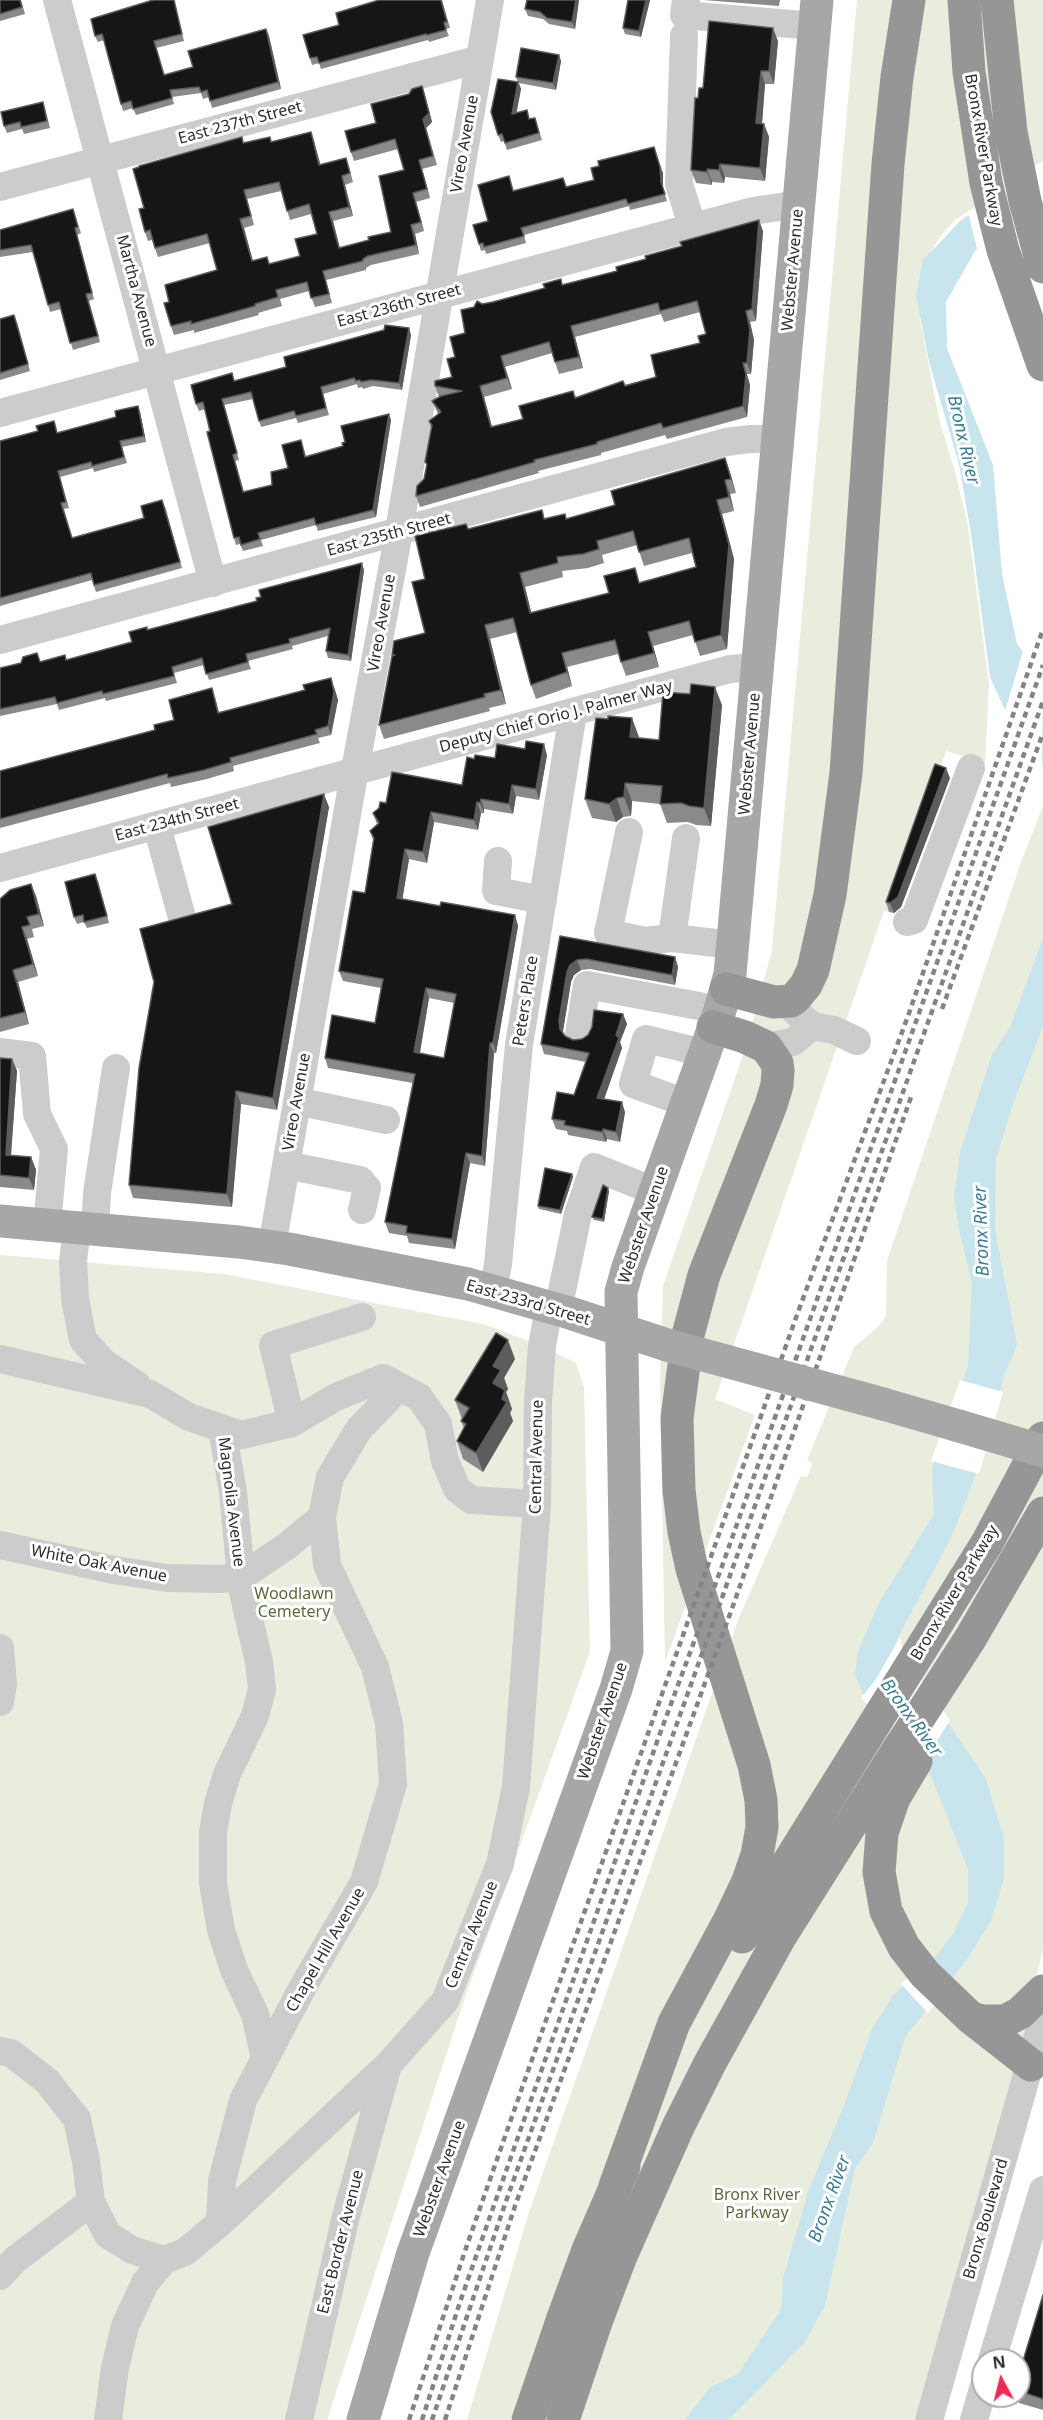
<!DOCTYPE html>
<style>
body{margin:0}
#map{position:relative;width:1043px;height:2420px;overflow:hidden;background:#fff;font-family:"Noto Sans",sans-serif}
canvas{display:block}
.north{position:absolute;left:971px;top:2348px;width:60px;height:60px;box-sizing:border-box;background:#fff;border:2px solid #acacac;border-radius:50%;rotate:353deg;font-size:16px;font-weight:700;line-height:24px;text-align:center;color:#2f2f2f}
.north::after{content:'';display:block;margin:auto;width:21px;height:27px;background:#ec2c53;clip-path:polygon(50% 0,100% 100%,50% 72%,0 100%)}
</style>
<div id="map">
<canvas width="1043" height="2420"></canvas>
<div class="north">N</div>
</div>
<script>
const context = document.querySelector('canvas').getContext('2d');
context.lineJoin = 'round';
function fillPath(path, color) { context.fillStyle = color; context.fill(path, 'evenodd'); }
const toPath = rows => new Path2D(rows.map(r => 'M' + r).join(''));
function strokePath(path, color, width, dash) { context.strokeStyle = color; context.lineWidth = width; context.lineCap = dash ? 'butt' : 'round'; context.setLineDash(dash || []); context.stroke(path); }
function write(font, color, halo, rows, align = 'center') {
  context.font = font + ' "Noto Sans",sans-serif'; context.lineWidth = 6; context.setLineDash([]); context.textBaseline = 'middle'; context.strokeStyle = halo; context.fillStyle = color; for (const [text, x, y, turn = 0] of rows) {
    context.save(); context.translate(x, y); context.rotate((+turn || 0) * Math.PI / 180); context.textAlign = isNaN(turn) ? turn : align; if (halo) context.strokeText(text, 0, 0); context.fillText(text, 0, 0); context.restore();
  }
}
fillPath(toPath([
 [857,0,1043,0,1043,161,955,220,941,236,930,253,922,270,920,293,920,319,939,419,955,472,968,526,989,684,985,763,946,751,889,912,884,911,715,1399,755,1415,665,1662,660,1382,663,1286,745,1049,772,950],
 [1043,806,1043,1948,1037,1975,1032,2026,914,2420,467,2420,529,2212,738,1620,801,1476,807,1477,813,1463,807,1460,854,1347,878,1327,886,1316,887,1261,1021,862],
 [0,1255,224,1274,483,1324,542,1346,576,1363,584,1387,590,1652,463,2003,327,2420,0,2420]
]), '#e8eddd');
fillPath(toPath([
 [1043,170,1043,203,975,251,946,302,947,348,993,465,1002,574,1017,644,1043,676,1043,766,1005,710,990,677,971,534,959,464,929,362,916,295,923,260,961,220],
 [1043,938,1043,1026,1013,1104,996,1158,995,1230,1017,1345,1005,1373,974,1479,951,1538,897,1639,901,1655,985,1777,1004,1838,1004,1878,991,1920,968,1958,905,2037,873,2143,855,2168,825,2305,805,2342,728,2420,685,2420,710,2387,738,2374,781,2310,783,2278,808,2192,845,2103,872,2029,893,1995,934,1958,953,1934,968,1903,968,1869,927,1766,864,1697,855,1674,858,1651,879,1603,934,1514,932,1468,968,1366,972,1283,960,1234,954,1198,960,1152,992,1055,1010,1027]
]), '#c8e4ed');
fillPath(toPath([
 [1043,167,1043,207,978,253,968,212],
 [1024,648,1043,671,1042,769,1004,714],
 [960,1380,1003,1392,979,1474,931,1461],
 [900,1637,903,1654,950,1720,922,1765,861,1698,876,1679],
 [931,1956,953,1981,928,2013,901,1984]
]), '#fff');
strokePath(toPath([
 [57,0,213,583],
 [686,0,684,15,815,26],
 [684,36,679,184,693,228],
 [0,187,480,59],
 [0,413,753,211,799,204],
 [0,640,726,442,750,439,779,439],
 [157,826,181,914],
 [629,832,608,933,645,941,672,938,733,945],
 [498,861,496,891,543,900],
 [0,868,730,669,758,667],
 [907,922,914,920,971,768],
 [672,938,686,838],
 [785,1002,812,1026,834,1030,857,1041],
 [579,1034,587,985,720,1010],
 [766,1047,793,1042,812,1026],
 [0,1052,32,1056,37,1114,54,1149,47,1225],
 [297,1101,386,1120],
 [686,1103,633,1084,646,1039,704,1053],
 [286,1165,360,1180,367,1188,362,1210],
 [77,1228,73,1261,75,1299,83,1340,104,1363,137,1385],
 [95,1229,97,1193,116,1068],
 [272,1246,352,786,396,548,490,0],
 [493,1291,498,1264,519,1045,573,713],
 [558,1310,578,1214,594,1167,654,1191],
 [0,1359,150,1394,189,1417,241,1435,292,1423,336,1397,383,1378,419,1397,438,1424,445,1461,457,1489,471,1500,537,1504],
 [292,1423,273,1345,362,1317],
 [222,1428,233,1492,242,1588,259,1662,262,1689,255,1716,227,1774,218,1804,213,1832,213,1883,221,1930,234,1970,255,2014,265,2059],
 [0,1545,114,1570,167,1578,220,1579,241,1577,287,1546,322,1517],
 [0,1648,3,1684,0,1702],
 [0,2051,11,2053,47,2081,77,2119,86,2161,91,2202,108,2235,132,2250,164,2260,185,2252,220,2223,388,2065,445,2001,500,1864,516,1787,537,1504,538,1402,542,1346,549,1307],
 [220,2223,222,2181,243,2100,305,1983,364,1882,393,1784,389,1723,375,1667,327,1565,322,1517,330,1477,359,1429,389,1398,383,1378],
 [0,2276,16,2259,91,2202],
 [992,2360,1043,2190],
 [108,2420,115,2368,125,2326,145,2283,164,2260],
 [299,2420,346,2216,388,2065],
 [929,2420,1043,2018],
 [974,2420,983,2389]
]), '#ccc', 28);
strokePath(toPath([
 [0,1221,239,1242,289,1249,468,1284,570,1313,667,1345],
 [883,1404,959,1426],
 [363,2420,413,2253,616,1689,627,1651,621,1292,628,1267,720,1010,730,974,817,0]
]), '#a7a7a7', 33);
strokePath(toPath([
 [964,0,969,72,986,183,1003,250,1043,365],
 [997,0,1011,132,1025,201,1043,267],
 [726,989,774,1002,791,1001,796,997,806,985,813,970,830,895,846,773,888,164,897,77,909,0],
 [916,1761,894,1798,882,1833,879,1872,886,1911,904,1947,925,1974,971,2018,1031,2065],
 [742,1937,987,1543,1043,1438],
 [971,2018,983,2021,1005,2021,1020,2013,1043,1991],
 [615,2186,674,2023,730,1919,748,1881,757,1855,762,1827,761,1800,754,1765,692,1569,684,1532,679,1490,677,1418,688,1335,704,1275,771,1105,777,1085,778,1070,777,1063,766,1047,745,1037,713,1027],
 [528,2420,563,2318,588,2250,624,2167],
 [563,2420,596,2322,621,2256,678,2127,710,2063,780,1937,896,1753,970,1639,1043,1513]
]), '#969696', 33);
strokePath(toPath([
 [942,1009,1043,733],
 [409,2420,466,2248,529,2068,798,1312,908,1016,1043,629],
 [422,2420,460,2302,658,1739,721,1569,1043,665],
 [432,2420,505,2204,1043,701],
 [445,2420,515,2206,734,1603,911,1097]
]), '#848484', 4.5, [6, 4.5]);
strokePath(toPath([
 [667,1345,883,1404],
 [959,1426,1043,1451]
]), '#a7a7a7', 33);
fillPath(toPath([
 [0,0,21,0,25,14,0,21],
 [153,0,174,0,184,41,156,48,164,75,193,67,266,29,269,36,281,89,212,108,209,97,203,99,201,93,172,97,174,104,136,115,133,108,123,111,104,40,98,42,95,36],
 [442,0,450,28,446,29,449,36,429,42,428,40,321,69,319,63,312,65,310,58,339,25],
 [527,0,579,0,575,29,549,24,543,19,528,16,525,9],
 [626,0,650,0,641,37,625,34,623,28,628,0],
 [703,0,780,0,779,6],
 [778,41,774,84,765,84,762,124,764,124,769,137,765,181,725,177,724,183,712,182,712,185,696,183,691,170,698,98,703,88],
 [559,55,561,61,556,90,519,83,521,89,516,113,530,119,535,118,542,140,507,150,504,141,501,142,498,135,518,82,516,77],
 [422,86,425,95,432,122,426,128,437,165,422,169,430,198,416,202,424,231,415,234,419,254,371,265,366,268,366,270,326,280,332,303,315,307,309,291,280,299,282,306,258,313,259,315,194,333,194,330,174,335,171,326,169,302,217,270,210,243,158,257,152,240,148,241,145,232,144,208,242,137,244,143,314,141,320,165,349,167,353,182,345,185,353,216,333,221,340,248,369,240,391,232,404,170,398,149,354,161,351,152,376,123,409,94],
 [281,191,290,220,311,214,317,234,300,256,270,264,253,261,244,228,254,225,247,199],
 [45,108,50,128,24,134,22,129,7,133,4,126],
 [654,147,663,173,663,189,667,201,630,210,629,206,524,235,526,243,486,254,485,250,481,251,479,244,509,176,513,191,567,187,594,180,599,166],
 [73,209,81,233,77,235,94,299,89,301,100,342,73,350,61,309,50,312,33,252,0,257,0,230],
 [763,231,756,321,750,322,754,340,751,374,747,374,750,385,747,417,667,439,665,435,601,453,601,455,538,471,539,473,420,507,416,496,424,479,427,466,425,462,431,428,429,421,438,414,432,401,439,397,435,386,452,377,455,357,465,333,482,304,617,271],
 [700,312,706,334,700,343,656,377,576,397,573,391,523,419,492,427,484,397,512,389,505,367,552,353,559,374,583,368,575,337,661,314,664,322],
 [0,319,17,322,30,371,0,380],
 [409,328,411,335,402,390,373,386,363,389,362,387,358,388,357,384,323,394,329,415,298,423,296,418,261,427,253,399,224,405,239,460,235,461,244,492,272,485,288,468,303,447,306,456,343,446,345,442,389,414,391,420,376,517,318,531,316,525,261,540,263,546,243,551,240,544,236,545,234,538,205,409,199,411,196,404,235,381,286,367],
 [140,412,146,442,122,447,127,463,94,472,93,468,60,477,69,508,64,509,72,538,144,518,165,506,182,568,96,592,92,580,0,606,0,441,58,433],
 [725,458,736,493,730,494,734,511,722,514,734,559,727,649,700,656,693,635,653,646,659,667,626,676,618,654,567,667,572,686,536,699,531,685,517,632,490,639,506,704,489,708,490,711,384,739,379,725,392,655,425,633,466,524,468,529,545,518,565,514,567,519,615,505],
 [637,545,644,566,692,553,696,567,640,582,609,593,531,613,525,587,563,577,562,571,588,568,604,563,602,555],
 [364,570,351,661,328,658,326,651,328,636,292,646,293,649,248,661,251,669,209,680,204,665,174,673,177,683,106,701,105,698,59,710,57,704,0,716,0,668,67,660,132,642,147,630,257,601],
 [334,686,338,700,331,735,318,738,320,743,233,766,234,771,207,779,171,787,170,783,0,828,0,771,155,730,215,697,219,712],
 [722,705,711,826,696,825,688,822,667,823,660,804,632,801,631,816,623,817,616,822,592,818,585,799,639,737,639,738,659,740],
 [547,755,539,800,516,796,513,814,484,809,484,813,481,813,478,830,434,822,427,863,409,859,402,899,440,906,515,915,518,926,496,1053,494,1053,485,1166,470,1163,455,1249,409,1243,407,1236,389,1233,385,1222,413,1083,328,1068,325,1058,375,1023,381,988,343,981,339,971,365,893,373,840,370,831,377,824,373,813,386,803,462,785,474,759,495,758],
 [429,998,454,1003,444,1058,420,1053],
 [950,778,901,907,894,913,889,912,886,902],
 [329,807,277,1110,241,1104,232,1207,133,1198,129,1185,232,904],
 [98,881,109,923,87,928,84,922,77,924,74,917],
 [31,884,36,896,44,926,32,929,34,937,27,939,38,976,18,982,29,1024,0,1032,0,899],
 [560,936,675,957,678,967,675,985,590,969,581,970,574,975,571,982,563,1031,565,1036,573,1040,582,1039,623,1014,627,1024,620,1042,622,1048,604,1099,625,1112,620,1142,607,1139,606,1142,568,1135,567,1131,556,1129,552,1119,574,1095,586,1062,544,1054,541,1044],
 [0,1058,12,1059,17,1071,11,1156,31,1157,36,1170,34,1190,0,1187],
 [572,1174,573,1177,561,1214,539,1209,538,1206],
 [609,1191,604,1222,594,1220,592,1217],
 [515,1359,504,1378,508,1389,506,1392,512,1409,510,1413,513,1421,483,1472,463,1459,457,1441,464,1428,461,1421,462,1419,455,1400],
 [1043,2295,1043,2410,1019,2403,1016,2396,1019,2396,1019,2374]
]), '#8a8a8a');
fillPath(toPath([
 [576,0,579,0,575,29,572,22],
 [646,0,650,0,641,37,639,31],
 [773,28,778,41,774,84,769,71],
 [266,29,269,36,281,89,278,82],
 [559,55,561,61,556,90,553,83],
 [761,71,765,84,761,136,756,123],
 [518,82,521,89,515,121,512,114],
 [422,86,425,95,432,122,426,128,437,165,423,119],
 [764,124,769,137,765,181,760,168],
 [311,132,314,141,323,174,319,165],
 [419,160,422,169,430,198,427,189],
 [720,164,725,177,724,183,719,170],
 [660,167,663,173,663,189,667,201,661,182],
 [707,169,712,182,712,185,707,172],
 [342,176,345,185,353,216,349,207],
 [413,193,416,202,424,231,421,222],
 [329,212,333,221,342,257,339,248],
 [240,219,244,228,255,270,252,261],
 [759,220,763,231,756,321,752,309],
 [411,225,415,234,419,254,416,245],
 [746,311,750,322,754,340,751,374,747,363],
 [571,326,575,337,583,368,579,357],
 [409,328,411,335,402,390,399,383],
 [501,356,505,367,512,389,507,378],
 [743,363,750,385,747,417,743,406],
 [480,386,484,397,495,438,491,427],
 [138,406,140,412,146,442,144,436],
 [389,414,391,420,376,517,373,510],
 [725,458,730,472,736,493,731,479],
 [725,480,730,494,734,511,729,497],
 [717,500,722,514,734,559,727,649,721,635],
 [362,563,364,570,351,661,348,655],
 [520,573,525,587,535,627,530,613],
 [485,625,490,639,506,704,501,690],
 [648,632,653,646,659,667,654,653],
 [562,653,567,667,572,686,567,672],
 [331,678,338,700,331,735,328,726],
 [715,687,722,705,711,826,704,808],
 [632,718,639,737,637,756,630,737],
 [544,744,547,755,539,800,536,789],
 [946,768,950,778,901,907,894,913,890,903],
 [625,783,632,801,631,816,624,797],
 [512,785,516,796,513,814,509,804],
 [324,794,329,807,277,1110,273,1098],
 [617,798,623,817,616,822,609,804],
 [481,799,484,809,484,813,480,803],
 [477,802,481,813,478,830,474,820],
 [431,812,434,822,427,863,423,852],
 [405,849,409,859,401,908,397,898],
 [31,884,36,896,44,926,39,914],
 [515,915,518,926,496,1053,493,1043],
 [22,927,27,939,38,976,33,964],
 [675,957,678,967,675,985,672,975],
 [577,960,581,970,574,975,571,982,563,1031,563,1039,560,1029,559,1021,567,972,570,965],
 [13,970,18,982,29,1024,25,1012],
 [426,988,429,998,418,1063,414,1052],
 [623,1014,627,1024,620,1042,622,1048,601,1108,597,1098,616,1035],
 [490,1043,494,1053,485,1166,482,1156],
 [12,1059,17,1071,10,1167,6,1155],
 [236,1091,241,1104,232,1207,227,1194],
 [622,1102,625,1112,620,1142,616,1132],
 [603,1129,607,1139,606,1142,602,1132],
 [466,1153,470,1163,455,1249,452,1239],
 [31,1157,36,1170,34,1190,29,1178],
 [572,1174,573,1177,561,1214,560,1210],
 [608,1188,609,1191,604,1222,603,1219],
 [508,1340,515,1359,504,1378,508,1389,506,1392,512,1409,510,1413,513,1421,483,1472,476,1453,493,1383,493,1366]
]), '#5c5c5c');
const building = toPath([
 [0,0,20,0,22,7,0,14,0,0],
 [153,0,174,0,182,34,154,41,164,75,193,67,188,51,266,29,278,82,210,101,207,90,201,92,199,87,170,90,172,98,133,109,131,101,121,104,103,37,102,34,95,36,91,19,153,0],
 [379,0,441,0,447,22,444,22,446,30,427,35,426,34,319,63,317,57,310,58,303,35,339,25,336,13,379,0],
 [527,0,576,0,572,22,547,18,540,12,525,9,527,0],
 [628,0,646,0,639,31,623,28,628,0],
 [709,21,773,28,769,71,761,71,756,123,764,124,760,168,720,164,719,170,707,169,707,172,691,170,695,98,698,98,699,88,703,88,709,21],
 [521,48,559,55,553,83,516,77,521,48],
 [498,79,518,82,512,114,527,110,529,119,535,118,539,133,505,143,502,134,498,135,491,112,498,79],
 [422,86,429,113,423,119,433,156,419,160,427,189,413,193,421,222,411,225,416,245,368,256,363,259,363,261,323,271,329,294,311,298,307,282,276,290,278,297,255,304,255,306,191,324,191,321,171,326,164,303,169,302,165,285,217,270,207,234,155,248,150,230,145,232,139,209,144,208,133,169,139,167,139,166,242,137,243,143,270,137,271,142,311,132,319,165,346,158,350,173,342,176,349,207,329,212,339,248,369,240,368,237,391,232,379,176,404,170,395,139,351,152,345,131,376,123,371,104,409,94,412,89,422,86],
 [279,182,287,211,309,204,317,234,295,239,300,256,269,264,267,257,252,261,240,219,251,216,244,190,279,182],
 [43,102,47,121,21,127,20,122,4,126,1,112,43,102],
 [654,147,660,167,661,182,665,194,628,204,626,199,521,228,524,236,484,247,483,243,479,244,473,225,488,221,478,185,509,176,513,191,563,178,566,187,594,180,591,168,599,166,598,161,654,147],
 [73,209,78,227,75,228,92,293,86,294,98,336,70,343,59,302,48,305,31,245,0,250,0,230,73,209],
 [759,220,752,309,746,311,750,329,747,363,743,363,746,374,743,406,663,428,661,423,597,442,597,444,534,460,535,462,416,496,417,486,424,479,427,464,425,462,432,425,429,421,441,412,432,401,441,396,462,391,435,386,435,381,452,377,447,359,455,357,450,337,465,333,461,310,474,307,477,301,482,304,493,302,545,288,543,284,561,279,562,285,617,271,616,267,646,259,645,256,682,246,680,242,759,220],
 [697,301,706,334,698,336,700,343,651,355,656,377,625,386,623,381,575,398,573,391,519,406,523,419,491,427,480,386,507,378,501,356,549,342,555,362,579,357,571,326,658,303,660,311,697,301],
 [14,315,28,364,0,373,0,319,14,315],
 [385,325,409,328,399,383,371,380,361,382,360,380,356,381,354,378,321,387,326,408,296,416,294,411,259,421,251,392,222,399,237,453,233,455,243,492,272,485,271,472,288,468,282,445,301,440,305,457,343,446,342,443,345,442,341,426,389,414,373,510,316,525,314,518,258,533,260,539,241,545,239,537,234,538,207,432,210,431,203,402,196,404,191,385,232,373,234,381,286,367,284,357,384,330,385,325],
 [138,406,144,436,120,441,124,457,92,466,91,462,58,471,66,502,61,503,72,538,144,518,141,506,162,500,180,562,94,585,91,573,0,598,0,441,38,431,36,426,54,421,57,433,116,417,115,411,138,406],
 [725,458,731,479,725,480,729,497,717,500,729,545,721,635,695,642,689,621,648,632,654,653,621,662,615,640,562,653,567,672,531,685,513,618,485,625,501,690,484,694,485,697,379,725,392,656,395,655,392,655,394,641,425,633,412,582,425,579,415,536,466,524,468,529,542,510,544,519,565,514,566,519,615,505,611,491,725,458],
 [633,531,639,552,689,538,696,567,639,583,635,568,604,576,609,593,530,613,520,573,558,563,557,557,583,554,599,549,597,541,633,531],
 [362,563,348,655,326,651,330,628,289,639,290,643,246,654,248,662,206,674,202,658,172,667,174,676,103,694,102,691,57,703,55,697,0,709,0,668,21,663,23,657,37,653,40,662,65,655,66,660,132,642,129,632,147,627,147,630,257,601,256,598,261,597,259,590,362,563],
 [331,678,334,692,328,726,315,730,317,734,230,758,231,762,204,770,168,778,167,774,0,819,0,771,155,730,154,725,174,720,169,700,212,688,218,713,305,690,303,685,331,678],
 [691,684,715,687,704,808,689,806,681,803,660,804,662,786,625,783,624,797,617,798,609,804,585,799,596,718,608,719,608,716,632,718,630,737,659,740,663,692,690,694,691,684],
 [526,741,544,744,536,789,512,785,509,804,481,799,480,803,477,802,474,820,431,812,423,852,405,849,397,898,440,906,441,902,515,915,493,1043,490,1043,482,1156,466,1153,452,1239,406,1233,407,1226,385,1222,415,1074,325,1058,332,1015,375,1023,383,979,339,971,353,891,365,893,374,838,370,831,379,823,373,813,379,808,380,802,386,803,392,772,462,785,467,757,474,759,475,755,495,758,497,744,525,749,526,741],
 [426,988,456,994,444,1058,414,1052,426,988],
 [935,764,946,768,898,897,890,903,886,902,935,764],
 [324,794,273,1098,236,1091,227,1194,129,1185,139,1068,154,982,140,929,232,904,208,827,324,794],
 [95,874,107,916,84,922,83,915,74,917,65,882,95,874],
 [31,884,39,914,27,917,30,925,22,927,33,964,13,970,25,1012,0,1018,0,899,10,890,31,884],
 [560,936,675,957,672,975,586,959,577,960,570,965,567,972,559,1021,560,1029,565,1036,573,1040,582,1039,588,1035,592,1027,594,1010,623,1014,616,1035,619,1038,597,1098,622,1102,616,1132,603,1129,602,1132,564,1125,565,1121,552,1119,557,1092,574,1095,589,1053,541,1044,560,936],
 [0,1058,12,1059,6,1155,31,1157,29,1178,0,1175,0,1058],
 [545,1168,572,1174,560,1210,538,1206,545,1168],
 [603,1185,608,1188,603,1219,592,1217,603,1185],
 [496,1333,508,1340,493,1366,501,1370,493,1383,505,1390,502,1399,507,1402,476,1453,457,1441,466,1424,461,1421,469,1408,455,1400,496,1333],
 [1043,2295,1043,2399,1019,2391,1019,2374,1043,2295]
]);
fillPath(building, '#161616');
strokePath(building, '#5c5c5c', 1.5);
write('16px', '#2f2f2f', '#fff', [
 ["East 237th Street",240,123,-15],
 ["Vireo Avenue",465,144,-80],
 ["Bronx River Parkway",983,150,80],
 ["Webster Avenue",793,270,-85],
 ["Martha Avenue",136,291,75],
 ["East 236th Street",399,306,-15],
 ["East 235th Street",389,535,-15],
 ["Vireo Avenue",382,623,-80],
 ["Deputy Chief Orio J. Palmer Way",556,717,-15],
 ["Webster Avenue",750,754,-85],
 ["East 234th Street",177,820,-15],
 ["Peters Place",526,1001,-81],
 ["Vireo Avenue",297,1102,-80],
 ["Webster Avenue",644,1225,-71],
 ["East 233rd Street",528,1303,16],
 ["Central Avenue",537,1457,-89],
 ["Magnolia Avenue",231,1502,83],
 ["White Oak Avenue",99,1564,11],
 ["Bronx River Parkway",955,1593,-59],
 ["Webster Avenue",603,1721,-71],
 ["Central Avenue",472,1935,-68],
 ["Chapel Hill Avenue",326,1950,-60],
 ["Webster Avenue",440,2179,-70],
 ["Bronx Boulevard",986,2219,-74],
 ["East Border Avenue",341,2242,-76]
]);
write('16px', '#596d3b', '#fff', [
 ["Woodlawn",294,1594],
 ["Cemetery",294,1612],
 ["Bronx River",757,2195],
 ["Parkway",757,2213]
]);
write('italic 18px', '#3a7e95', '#fff', [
 ["Bronx River",963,440,77],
 ["Bronx River",982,1231,-92],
 ["Bronx River",911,1718,54],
 ["Bronx River",830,2199,-70]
]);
</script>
